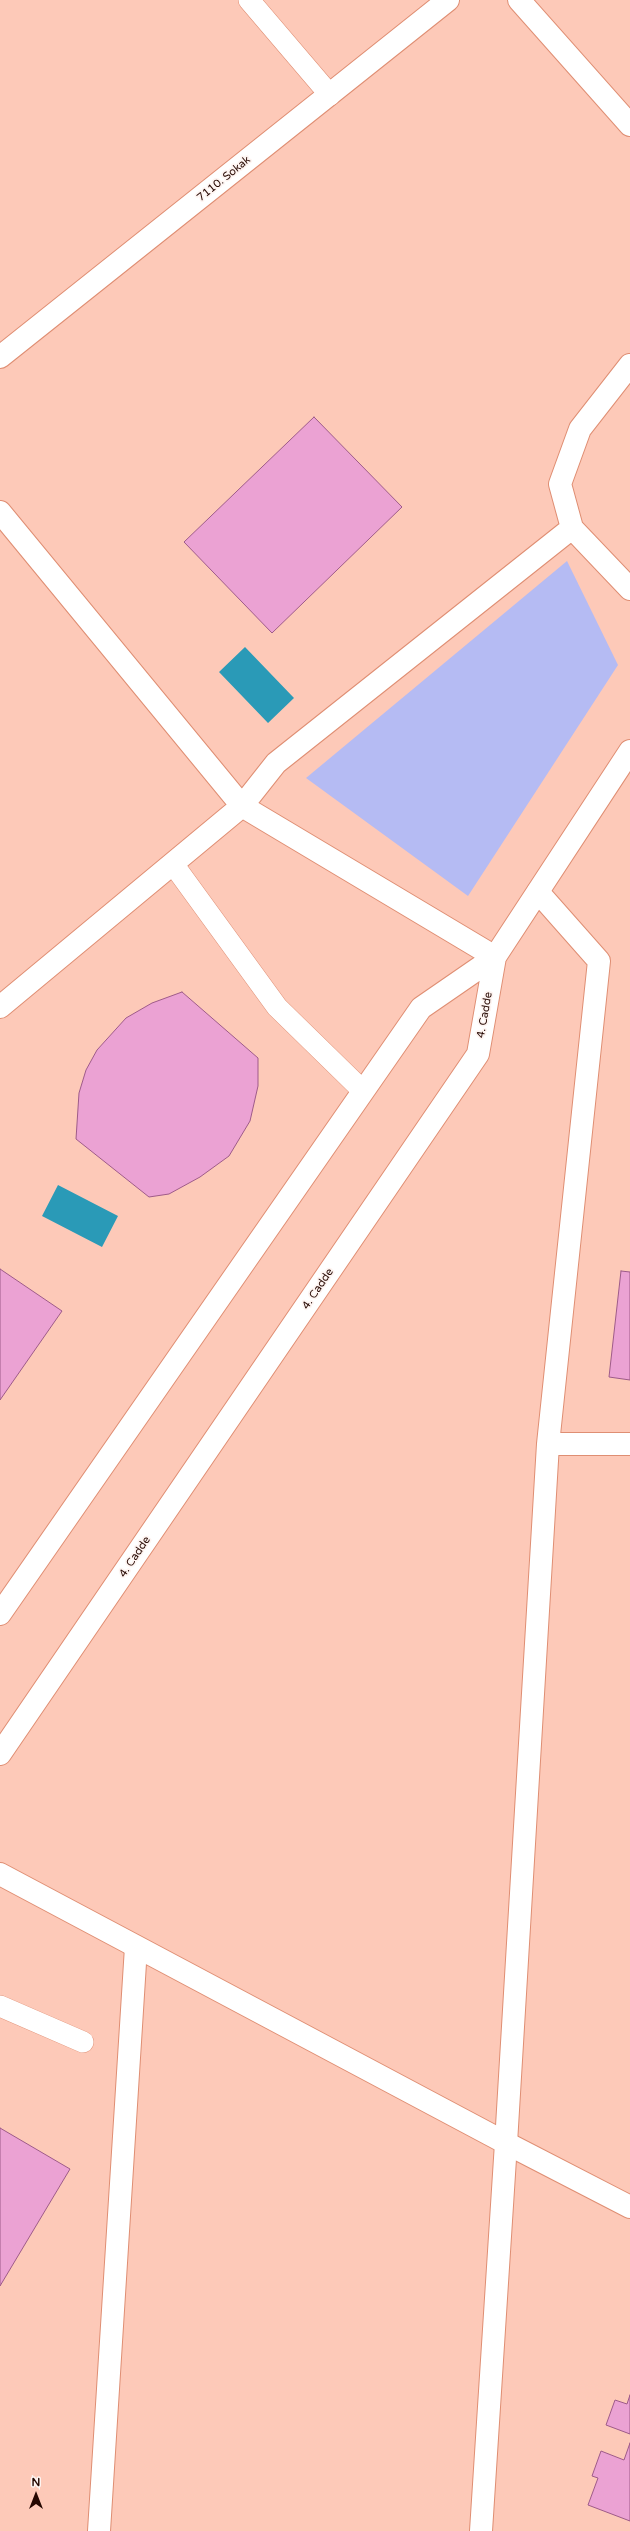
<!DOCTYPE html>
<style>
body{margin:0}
#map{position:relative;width:630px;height:2531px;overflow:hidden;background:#fdc9b8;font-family:"Varela Round",sans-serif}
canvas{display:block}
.north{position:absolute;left:16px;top:2475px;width:40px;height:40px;-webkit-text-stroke:3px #fef5f2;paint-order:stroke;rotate:0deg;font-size:11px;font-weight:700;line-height:16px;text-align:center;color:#250701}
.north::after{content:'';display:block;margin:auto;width:14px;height:18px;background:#250701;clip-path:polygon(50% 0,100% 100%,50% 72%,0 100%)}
</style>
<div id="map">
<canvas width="630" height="2531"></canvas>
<div class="north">N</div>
</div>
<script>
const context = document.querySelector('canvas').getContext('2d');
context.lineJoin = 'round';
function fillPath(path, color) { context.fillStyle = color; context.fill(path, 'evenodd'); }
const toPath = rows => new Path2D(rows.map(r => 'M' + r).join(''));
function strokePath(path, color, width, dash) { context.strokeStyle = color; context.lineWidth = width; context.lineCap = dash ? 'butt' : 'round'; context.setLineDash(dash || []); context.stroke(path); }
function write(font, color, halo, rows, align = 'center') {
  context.font = font + ' "Varela Round",sans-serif'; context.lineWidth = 3.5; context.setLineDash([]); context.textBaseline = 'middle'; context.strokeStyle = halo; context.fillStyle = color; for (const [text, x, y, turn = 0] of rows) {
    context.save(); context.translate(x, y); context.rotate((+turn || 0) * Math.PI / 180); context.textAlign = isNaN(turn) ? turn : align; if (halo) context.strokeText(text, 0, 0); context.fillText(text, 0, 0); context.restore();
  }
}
fillPath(toPath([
 [567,561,618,665,468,896,306,778]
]), '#b5bbf3');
fillPath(toPath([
 [245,647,294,698,268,723,219,672],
 [58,1185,118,1216,102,1247,42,1216]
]), '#2a9ab7');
const building = toPath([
 [314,417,402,507,272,633,184,542,314,417],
 [182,992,258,1058,258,1086,250,1121,229,1156,200,1177,169,1194,149,1197,76,1139,79,1093,86,1070,97,1050,126,1018,152,1003,182,992],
 [0,1269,62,1311,0,1400,0,1269],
 [621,1271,630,1272,630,1380,609,1377,621,1271],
 [0,2128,70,2169,0,2286,0,2128],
 [630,2395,630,2434,606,2425,615,2400,627,2404,630,2395],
 [630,2443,630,2521,588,2505,598,2478,592,2476,601,2451,624,2460,630,2443]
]);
fillPath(building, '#eba2d3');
strokePath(building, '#9e5b89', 1);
const service = toPath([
 [249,0,330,95],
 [173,864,277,1007,363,1091],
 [0,2006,83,2042]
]);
const minor = toPath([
 [519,0,630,125],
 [0,357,448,0],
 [630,365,580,429,560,484,572,528,630,589],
 [0,512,242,806,495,957],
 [0,1007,242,806,276,763,572,528],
 [548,1444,630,1444],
 [506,2143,548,1444,599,961,538,892],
 [99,2531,136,1947]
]);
const tertiary = toPath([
 [0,1614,421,1008,495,957,630,751],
 [0,1754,478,1054,495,957],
 [506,2143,630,2207]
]);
const primary = toPath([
 [0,1874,506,2143,481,2531]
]);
strokePath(service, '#df8e73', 22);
strokePath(minor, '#df8e73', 24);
strokePath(tertiary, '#df8e73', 24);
strokePath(primary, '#df8e73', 24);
strokePath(service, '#fff', 21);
strokePath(minor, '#fff', 22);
strokePath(tertiary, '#fff', 22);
strokePath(primary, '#fff', 22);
write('11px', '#250701', '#fef5f2', [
 ["7110. Sokak",224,179,-39],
 ["4. Cadde",485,1015,-80],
 ["4. Cadde",318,1289,-56],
 ["4. Cadde",135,1557,-56]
]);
</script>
